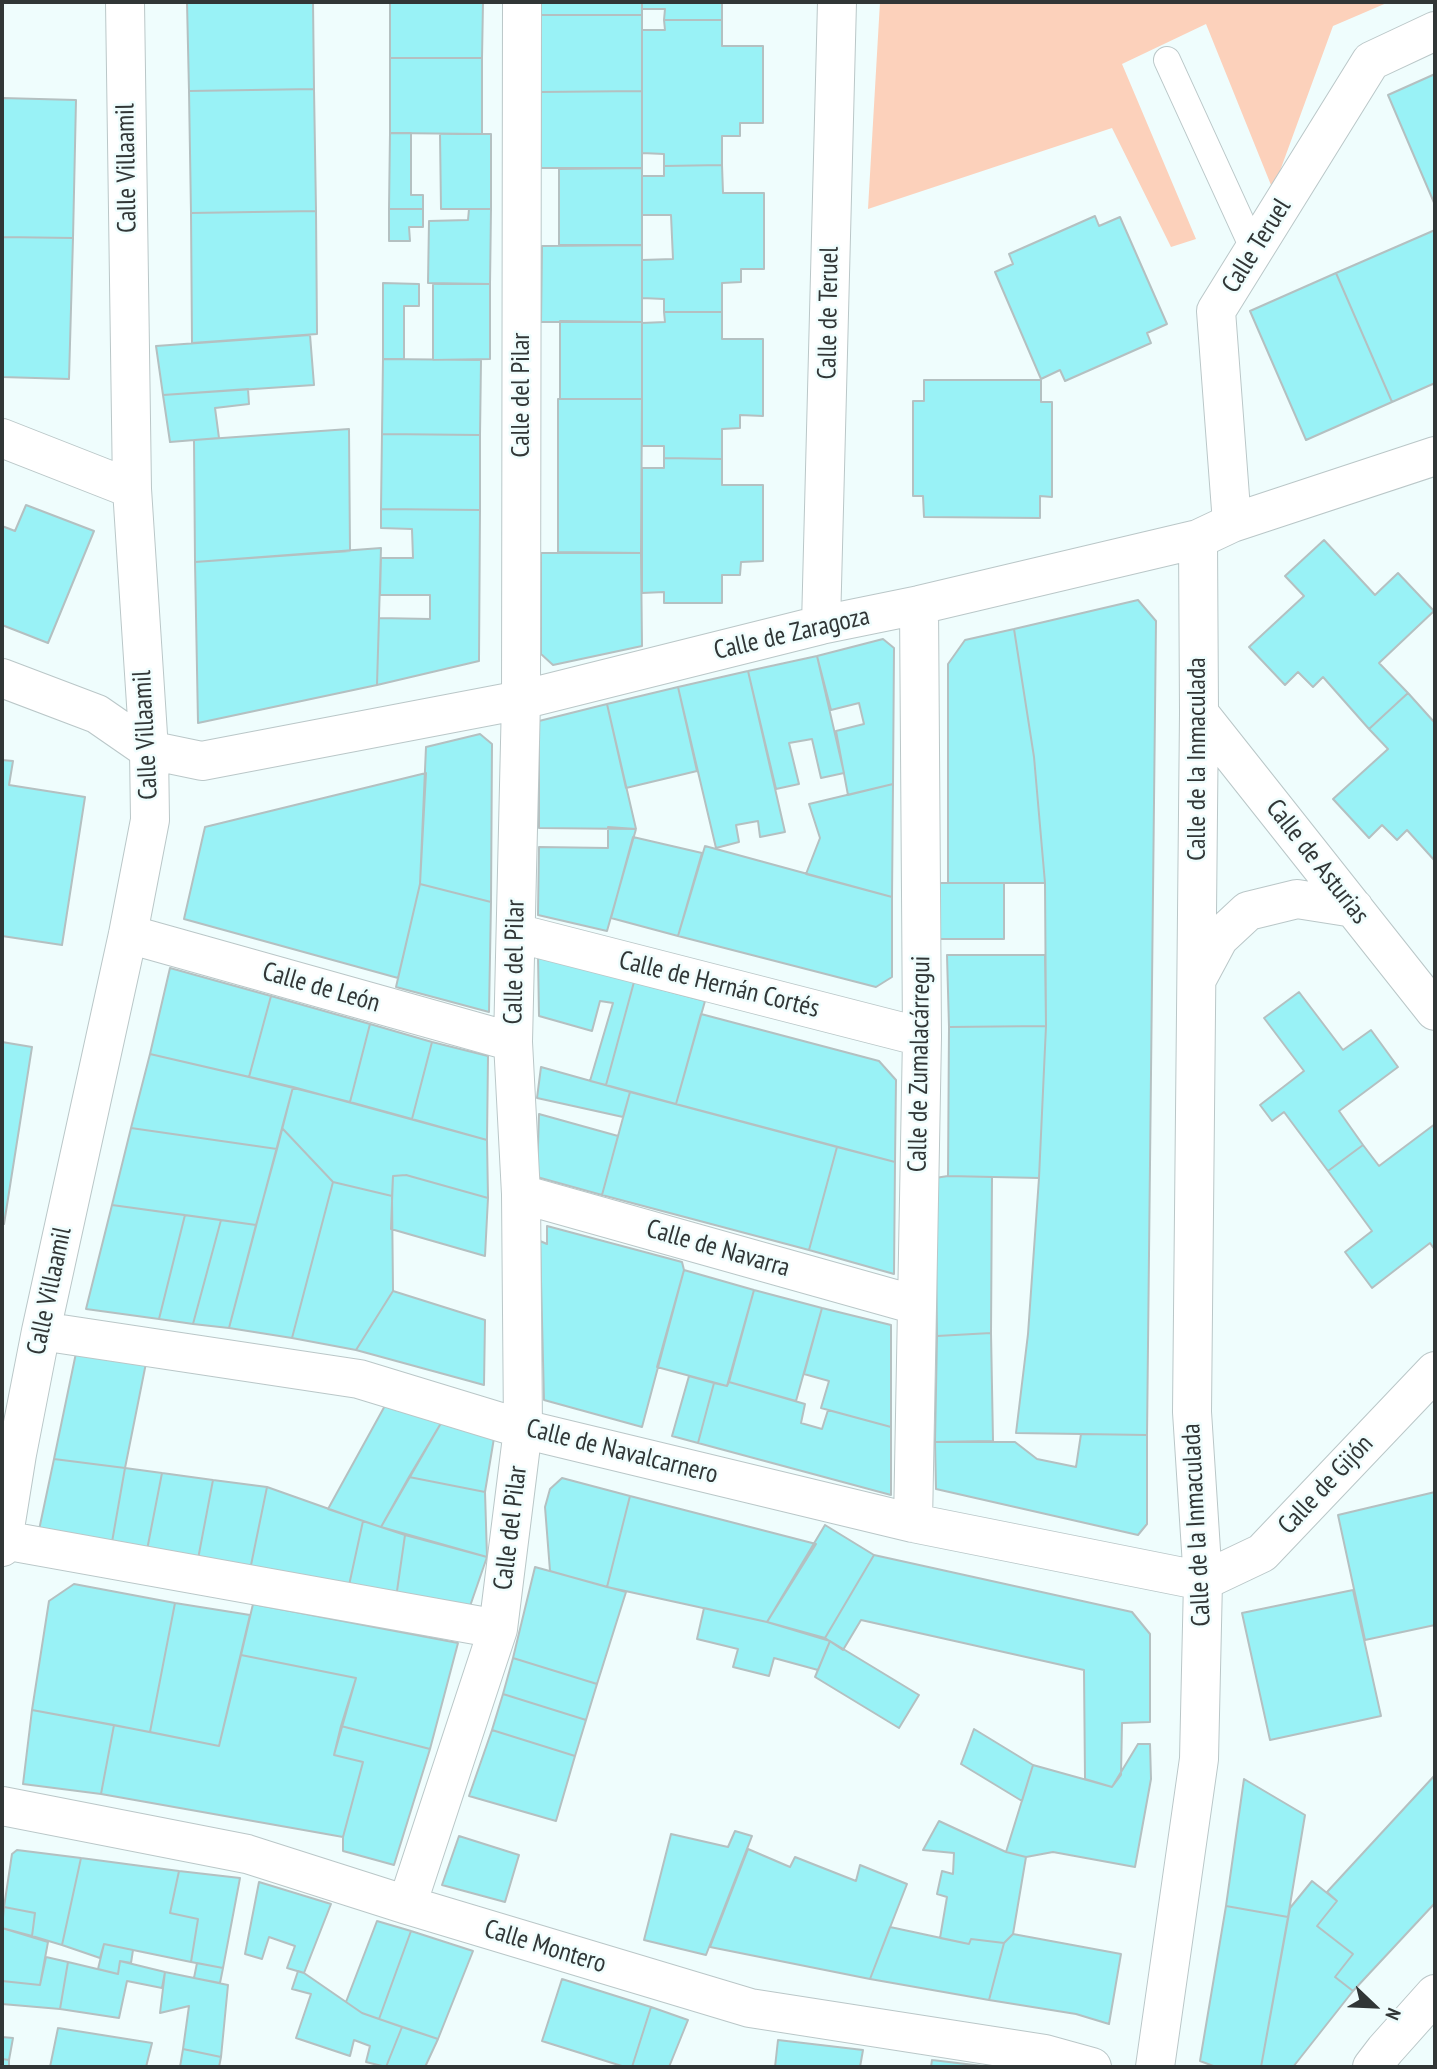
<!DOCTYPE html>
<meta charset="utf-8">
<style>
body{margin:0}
#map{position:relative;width:1437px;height:2069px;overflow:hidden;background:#effdfd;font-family:"PT Sans Narrow",sans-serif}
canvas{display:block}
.frame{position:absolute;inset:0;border:4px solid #313636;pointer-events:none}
.north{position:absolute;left:1339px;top:1971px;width:70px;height:70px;-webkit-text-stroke:5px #effdfd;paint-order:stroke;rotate:113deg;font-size:19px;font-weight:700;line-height:28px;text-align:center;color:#313636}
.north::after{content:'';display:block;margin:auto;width:24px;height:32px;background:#313636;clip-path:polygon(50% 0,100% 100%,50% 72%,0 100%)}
</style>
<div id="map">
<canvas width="1437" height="2069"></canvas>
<div class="frame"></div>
<div class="north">N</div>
</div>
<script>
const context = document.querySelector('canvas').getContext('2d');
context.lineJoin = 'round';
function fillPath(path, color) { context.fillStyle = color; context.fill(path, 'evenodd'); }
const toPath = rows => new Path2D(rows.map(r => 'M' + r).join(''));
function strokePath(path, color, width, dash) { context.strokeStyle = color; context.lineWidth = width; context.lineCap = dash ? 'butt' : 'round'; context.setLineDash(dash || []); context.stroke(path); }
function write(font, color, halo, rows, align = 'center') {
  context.font = font + ' "PT Sans Narrow",sans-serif'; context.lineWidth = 5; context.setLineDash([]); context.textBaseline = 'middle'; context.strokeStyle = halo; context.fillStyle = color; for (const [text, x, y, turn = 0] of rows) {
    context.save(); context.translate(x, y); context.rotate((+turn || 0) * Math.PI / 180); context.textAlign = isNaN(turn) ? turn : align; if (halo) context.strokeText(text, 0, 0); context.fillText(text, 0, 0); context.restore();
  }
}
fillPath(toPath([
 [880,2,1389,2,1333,26,1273,190,1206,24,1122,64,1196,239,1171,247,1112,128,868,209]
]), '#fcd1bb');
const building = toPath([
 [187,2,313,2,314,89,189,91,187,2],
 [390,2,483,2,482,58,390,58,390,2],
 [541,2,642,2,642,15,541,15,541,2],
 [642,2,722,2,722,20,664,20,665,9,642,9,642,2],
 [541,15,642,15,642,91,541,92,541,15],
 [664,20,722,20,722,46,763,46,763,123,740,123,740,136,722,136,722,165,664,166,664,154,642,153,642,30,665,30,664,20],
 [390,58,482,58,482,134,390,133,390,58],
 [1435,74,1435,205,1388,95,1435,74],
 [314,89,316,211,191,213,189,91,314,89],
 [642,91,642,168,541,168,541,92,642,91],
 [2,98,76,100,73,238,2,237,2,98],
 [390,133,411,133,411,195,423,195,423,209,389,209,390,133],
 [440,134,491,134,491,209,441,209,440,134],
 [722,165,723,193,764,193,764,269,741,269,741,282,722,283,722,312,664,312,664,299,642,298,642,260,673,259,671,215,642,215,642,176,664,176,664,166,722,165],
 [642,168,642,245,559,245,559,169,642,168],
 [389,209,423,209,423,227,409,227,410,241,389,241,389,209],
 [469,209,491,209,490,284,428,283,429,221,468,220,469,209],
 [316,211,317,334,192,343,191,213,316,211],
 [1095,216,1099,226,1120,217,1167,324,1147,333,1151,343,1065,381,1060,370,1041,379,995,272,1013,264,1009,254,1095,216],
 [1435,230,1435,383,1392,402,1336,273,1435,230],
 [2,237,73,238,69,379,2,377,2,237],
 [642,245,642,322,541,322,542,246,642,245],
 [1336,273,1392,402,1306,440,1250,311,1336,273],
 [383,283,419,284,419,306,404,306,404,359,383,359,383,283],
 [433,284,490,284,490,359,433,360,433,284],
 [664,312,722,312,722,339,763,339,763,416,740,415,740,428,722,429,722,459,664,458,664,446,642,446,642,323,665,322,664,312],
 [560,321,642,322,642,399,560,399,560,321],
 [310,335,314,385,163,395,156,346,310,335],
 [383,359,481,360,480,435,382,434,383,359],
 [924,380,1041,380,1041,402,1052,402,1052,497,1040,496,1040,518,924,517,923,496,913,496,913,401,924,401,924,380],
 [248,389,249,404,215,408,219,438,170,442,163,395,248,389],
 [558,399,642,399,641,553,558,552,558,399],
 [349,429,350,551,195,562,194,440,349,429],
 [382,434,480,435,480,510,381,509,382,434],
 [664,458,722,459,722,485,763,485,763,561,741,562,740,575,722,575,722,603,664,603,664,592,642,593,642,468,664,468,664,458],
 [26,505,94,531,48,643,2,625,2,526,15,531,26,505],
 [381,509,480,510,479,661,377,685,379,618,430,619,430,595,380,595,381,558,413,558,412,529,381,528,381,509],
 [1324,540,1375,595,1398,573,1434,611,1379,663,1408,693,1369,729,1323,677,1313,687,1298,672,1285,685,1249,647,1304,596,1285,576,1324,540],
 [381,548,377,685,198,723,195,562,381,548],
 [541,553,641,553,642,646,553,665,541,654,541,553],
 [1138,600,1156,621,1147,1435,1016,1433,1028,1334,1039,1178,1046,1026,1045,883,1034,757,1014,629,1138,600],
 [1014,629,1034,757,1045,883,948,883,948,664,965,640,1014,629],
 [883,639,894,648,893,784,848,795,836,731,864,724,859,703,831,710,817,656,883,639],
 [817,656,844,773,821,778,812,739,789,743,799,784,776,789,748,671,817,656],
 [748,671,785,832,760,837,758,821,736,825,739,842,716,848,678,687,748,671],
 [678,687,697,771,626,788,607,704,678,687],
 [1408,693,1435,723,1435,861,1407,830,1397,840,1382,825,1369,838,1333,799,1388,749,1369,729,1408,693],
 [607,704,636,829,539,828,539,721,607,704],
 [480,734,492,744,491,902,420,884,426,747,480,734],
 [2,760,13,761,9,785,85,797,62,945,2,936,2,760],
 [426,773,420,884,398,978,184,919,205,827,426,773],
 [893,784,892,897,806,874,820,838,809,804,893,784],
 [608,827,636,829,607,931,538,915,539,847,608,848,608,827],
 [633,837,702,853,678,936,611,918,633,837],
 [705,846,892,897,892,977,876,987,678,936,705,846],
 [935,883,1004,883,1004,939,936,939,935,883],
 [420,884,491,902,489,1012,396,987,420,884],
 [538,955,634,982,606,1085,590,1081,613,1003,600,1001,592,1031,539,1016,538,955],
 [947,955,1045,955,1046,1026,949,1027,947,955],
 [170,968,271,996,249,1077,150,1054,170,968],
 [634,982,705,1001,676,1104,606,1085,634,982],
 [1299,992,1343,1050,1371,1030,1398,1067,1339,1111,1363,1145,1328,1171,1284,1112,1272,1121,1260,1105,1304,1071,1264,1018,1299,992],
 [271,996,370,1024,350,1102,249,1077,271,996],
 [701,1014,879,1061,896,1080,895,1162,676,1104,701,1014],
 [370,1024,432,1042,412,1119,350,1102,370,1024],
 [1046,1026,1039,1178,948,1176,949,1027,1046,1026],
 [2,1042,32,1047,4,1224,2,1224,2,1042],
 [432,1042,488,1056,487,1140,412,1119,432,1042],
 [150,1054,293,1087,277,1149,131,1128,150,1054],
 [541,1067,630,1092,623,1117,537,1098,541,1067],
 [293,1087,487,1140,488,1198,406,1175,393,1176,392,1196,333,1182,282,1128,293,1087],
 [630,1092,837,1147,809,1250,602,1195,630,1092],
 [539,1114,618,1136,602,1195,537,1177,539,1114],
 [1435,1124,1435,1250,1430,1243,1372,1288,1345,1252,1372,1231,1328,1171,1363,1145,1379,1166,1435,1124],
 [131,1128,277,1149,256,1225,112,1205,131,1128],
 [282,1128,333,1182,292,1338,229,1328,282,1128],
 [837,1147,895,1162,894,1274,809,1250,837,1147],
 [406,1175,488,1198,485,1256,391,1229,393,1176,406,1175],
 [948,1176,992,1177,991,1333,937,1336,935,1178,948,1176],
 [333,1182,392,1196,393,1291,356,1350,292,1338,333,1182],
 [112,1205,185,1215,159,1319,86,1309,112,1205],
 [185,1215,221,1220,193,1324,159,1319,185,1215],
 [221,1220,256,1225,229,1328,193,1324,221,1220],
 [547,1226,682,1262,684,1270,642,1427,544,1400,540,1241,547,1244,547,1226],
 [684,1270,754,1290,727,1386,657,1367,684,1270],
 [754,1290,822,1308,796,1401,729,1382,754,1290],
 [393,1291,485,1320,484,1385,356,1350,393,1291],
 [822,1308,891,1325,891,1427,821,1408,829,1381,804,1374,822,1308],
 [991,1333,993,1441,935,1442,937,1336,991,1333],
 [76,1353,146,1363,125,1468,54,1459,76,1353],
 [689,1376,714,1383,698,1443,672,1436,689,1376],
 [729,1382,805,1404,801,1423,822,1429,828,1410,891,1427,891,1495,698,1443,714,1383,727,1386,729,1382],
 [387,1402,444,1418,381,1527,328,1509,387,1402],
 [444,1418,494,1438,485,1492,409,1477,444,1418],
 [1081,1434,1147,1435,1147,1524,1138,1535,936,1489,935,1442,1015,1442,1037,1459,1076,1467,1081,1434],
 [54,1459,125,1468,112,1542,39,1530,54,1459],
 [125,1468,162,1473,147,1550,112,1542,125,1468],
 [162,1473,213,1480,198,1559,147,1550,162,1473],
 [409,1477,485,1492,487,1557,381,1527,409,1477],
 [562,1478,630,1496,607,1587,550,1571,545,1507,550,1489,562,1478],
 [213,1480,267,1487,250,1570,198,1559,213,1480],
 [267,1487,363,1521,348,1590,250,1570,267,1487],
 [1435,1492,1435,1625,1365,1640,1338,1515,1435,1492],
 [630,1496,816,1544,767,1622,607,1587,630,1496],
 [363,1521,405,1535,396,1598,348,1590,363,1521],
 [825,1525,874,1555,825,1638,767,1622,825,1525],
 [405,1535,487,1557,468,1612,396,1598,405,1535],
 [874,1555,1132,1612,1150,1634,1150,1722,1122,1723,1121,1775,1112,1787,1085,1779,1084,1670,861,1620,843,1650,825,1638,874,1555],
 [535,1567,626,1592,597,1684,513,1658,535,1567],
 [74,1584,175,1603,150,1732,32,1710,49,1601,74,1584],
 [1353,1590,1381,1716,1270,1740,1242,1613,1353,1590],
 [175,1603,250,1615,219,1746,150,1732,175,1603],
 [253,1604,458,1643,430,1749,341,1726,356,1678,241,1655,253,1604],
 [704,1608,767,1622,830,1641,818,1670,774,1658,769,1676,733,1667,738,1649,697,1639,704,1608],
 [830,1641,919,1695,899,1728,815,1677,830,1641],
 [241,1655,356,1678,334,1755,363,1762,343,1837,101,1794,114,1725,219,1746,241,1655],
 [513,1658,597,1684,586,1720,503,1694,513,1658],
 [503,1694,586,1720,575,1756,492,1730,503,1694],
 [32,1710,114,1725,101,1794,23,1784,32,1710],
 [341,1726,430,1749,394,1865,343,1851,343,1837,363,1762,334,1755,341,1726],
 [974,1729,1033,1765,1022,1801,961,1764,974,1729],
 [492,1730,575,1756,556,1821,469,1796,492,1730],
 [1138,1744,1150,1744,1151,1779,1135,1867,1053,1852,1026,1857,1006,1852,1033,1765,1112,1787,1138,1744],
 [1435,1775,1435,1903,1353,1991,1335,1977,1353,1954,1317,1926,1337,1901,1327,1892,1435,1775],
 [1244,1779,1305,1815,1288,1917,1226,1906,1244,1779],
 [939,1821,1006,1852,1026,1857,1013,1934,1004,1943,971,1939,969,1944,940,1938,947,1897,937,1894,942,1871,953,1874,954,1853,923,1850,939,1821],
 [735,1831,752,1836,706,1955,644,1940,671,1834,728,1847,735,1831],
 [459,1836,519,1855,505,1902,442,1885,459,1836],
 [748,1849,790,1867,795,1857,856,1881,860,1865,907,1884,870,1979,710,1947,748,1849],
 [17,1850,81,1858,62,1945,32,1936,35,1913,4,1907,12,1854,17,1850],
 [81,1858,179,1871,170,1913,198,1919,191,1962,104,1944,100,1958,62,1945,81,1858],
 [179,1871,240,1878,223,1968,191,1962,198,1919,170,1913,179,1871],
 [1312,1881,1337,1901,1317,1926,1353,1954,1335,1977,1353,1991,1293,2067,1261,2067,1290,1908,1312,1881],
 [259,1882,331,1904,304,1973,287,1968,295,1946,269,1937,262,1959,245,1954,259,1882],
 [1226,1906,1288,1917,1261,2067,1216,2067,1200,2061,1226,1906],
 [4,1907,35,1913,32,1936,2,1928,4,1907],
 [377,1921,411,1931,379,2019,362,2013,346,2002,377,1921],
 [890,1927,969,1944,971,1939,1004,1943,989,2000,870,1979,890,1927],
 [2,1928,48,1942,40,1985,2,1981,2,1928],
 [411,1931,473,1951,438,2039,379,2019,411,1931],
 [1013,1934,1121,1954,1109,2024,1076,2014,989,2000,1004,1943,1013,1934],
 [104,1944,133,1950,131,1963,120,1961,118,1974,98,1969,104,1944],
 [46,1957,68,1962,60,2009,2,2004,2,1981,40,1985,46,1957],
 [120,1961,165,1972,162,1988,127,1981,119,2018,60,2009,68,1962,118,1974,120,1961],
 [197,1963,223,1968,220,1983,194,1978,197,1963],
 [298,1971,304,1973,362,2013,402,2027,386,2067,366,2062,370,2046,354,2040,350,2056,296,2038,311,1994,292,1989,298,1971],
 [165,1972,228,1985,221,2057,183,2049,189,2006,160,2013,165,1972],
 [562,1979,651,2007,632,2067,625,2067,542,2041,562,1979],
 [651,2007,688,2020,669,2067,632,2067,651,2007],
 [402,2027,438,2039,425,2067,386,2067,402,2027],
 [58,2028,152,2043,146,2067,50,2067,58,2028],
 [2,2037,13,2038,9,2060,2,2059,2,2037],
 [778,2040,863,2050,860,2067,775,2067,778,2040],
 [183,2049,221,2057,219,2067,180,2067,183,2049],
 [2,2059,9,2060,9,2067,2,2067,2,2059],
 [932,2060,991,2067,931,2067,932,2060]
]);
fillPath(building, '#99f2f6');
strokePath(building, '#b4c0c1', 2);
const lane = toPath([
 [1167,60,1254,250]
]);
const street = toPath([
 [2,438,132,489],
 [1232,523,1216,311,1371,61,1435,31],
 [821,625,837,2],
 [2,678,97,714,149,750,202,761,521,700,821,625,919,605,1198,539,1232,523,1435,456],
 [1199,713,1435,1011],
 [516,933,922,1037],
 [128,934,513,1042],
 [1197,979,1219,938,1248,911,1297,899,1354,908],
 [521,1194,916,1305],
 [41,1331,359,1379,523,1429,913,1523,1203,1581],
 [913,1523,922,1037,919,605],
 [3,1540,498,1629],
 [2,1547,17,1454,41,1331,128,934,150,820,149,750,132,489,125,2],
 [1203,1581,1262,1553,1435,1371],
 [2,1806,247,1854,407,1905,750,2008,1045,2054,1092,2067],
 [407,1905,498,1629,523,1429,521,1194,513,1042,521,700,522,2],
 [1155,2067,1199,1759,1203,1581,1192,1412,1199,713,1198,539],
 [1372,2067,1385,2050,1435,1994]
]);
strokePath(lane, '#bac7c8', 28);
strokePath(street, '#bac7c8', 40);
strokePath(lane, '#fff', 26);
strokePath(street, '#fff', 38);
write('26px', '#313636', '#effdfd', [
 ["Calle Villaamil",127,168,-91],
 ["Calle Teruel",1257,246,-58],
 ["Calle de Teruel",829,313,-89],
 ["Calle del Pilar",522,395,-90],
 ["Calle de Zaragoza",792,634,-13],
 ["Calle Villaamil",146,735,-93],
 ["Calle de la Inmaculada",1198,759,-90],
 ["Calle de Asturias",1317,862,52],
 ["Calle del Pilar",515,962,-89],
 ["Calle de Hernán Cortés",719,985,14],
 ["Calle de León",321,988,16],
 ["Calle de Zumalacárregui",920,1064,-89],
 ["Calle de Navarra",718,1249,16],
 ["Calle Villaamil",50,1291,-78],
 ["Calle de Navalcarnero",622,1452,14],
 ["Calle de Gijón",1326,1485,-47],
 ["Calle de la Inmaculada",1197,1525,-93],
 ["Calle del Pilar",511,1528,-83],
 ["Calle Montero",545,1947,17]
]);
</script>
